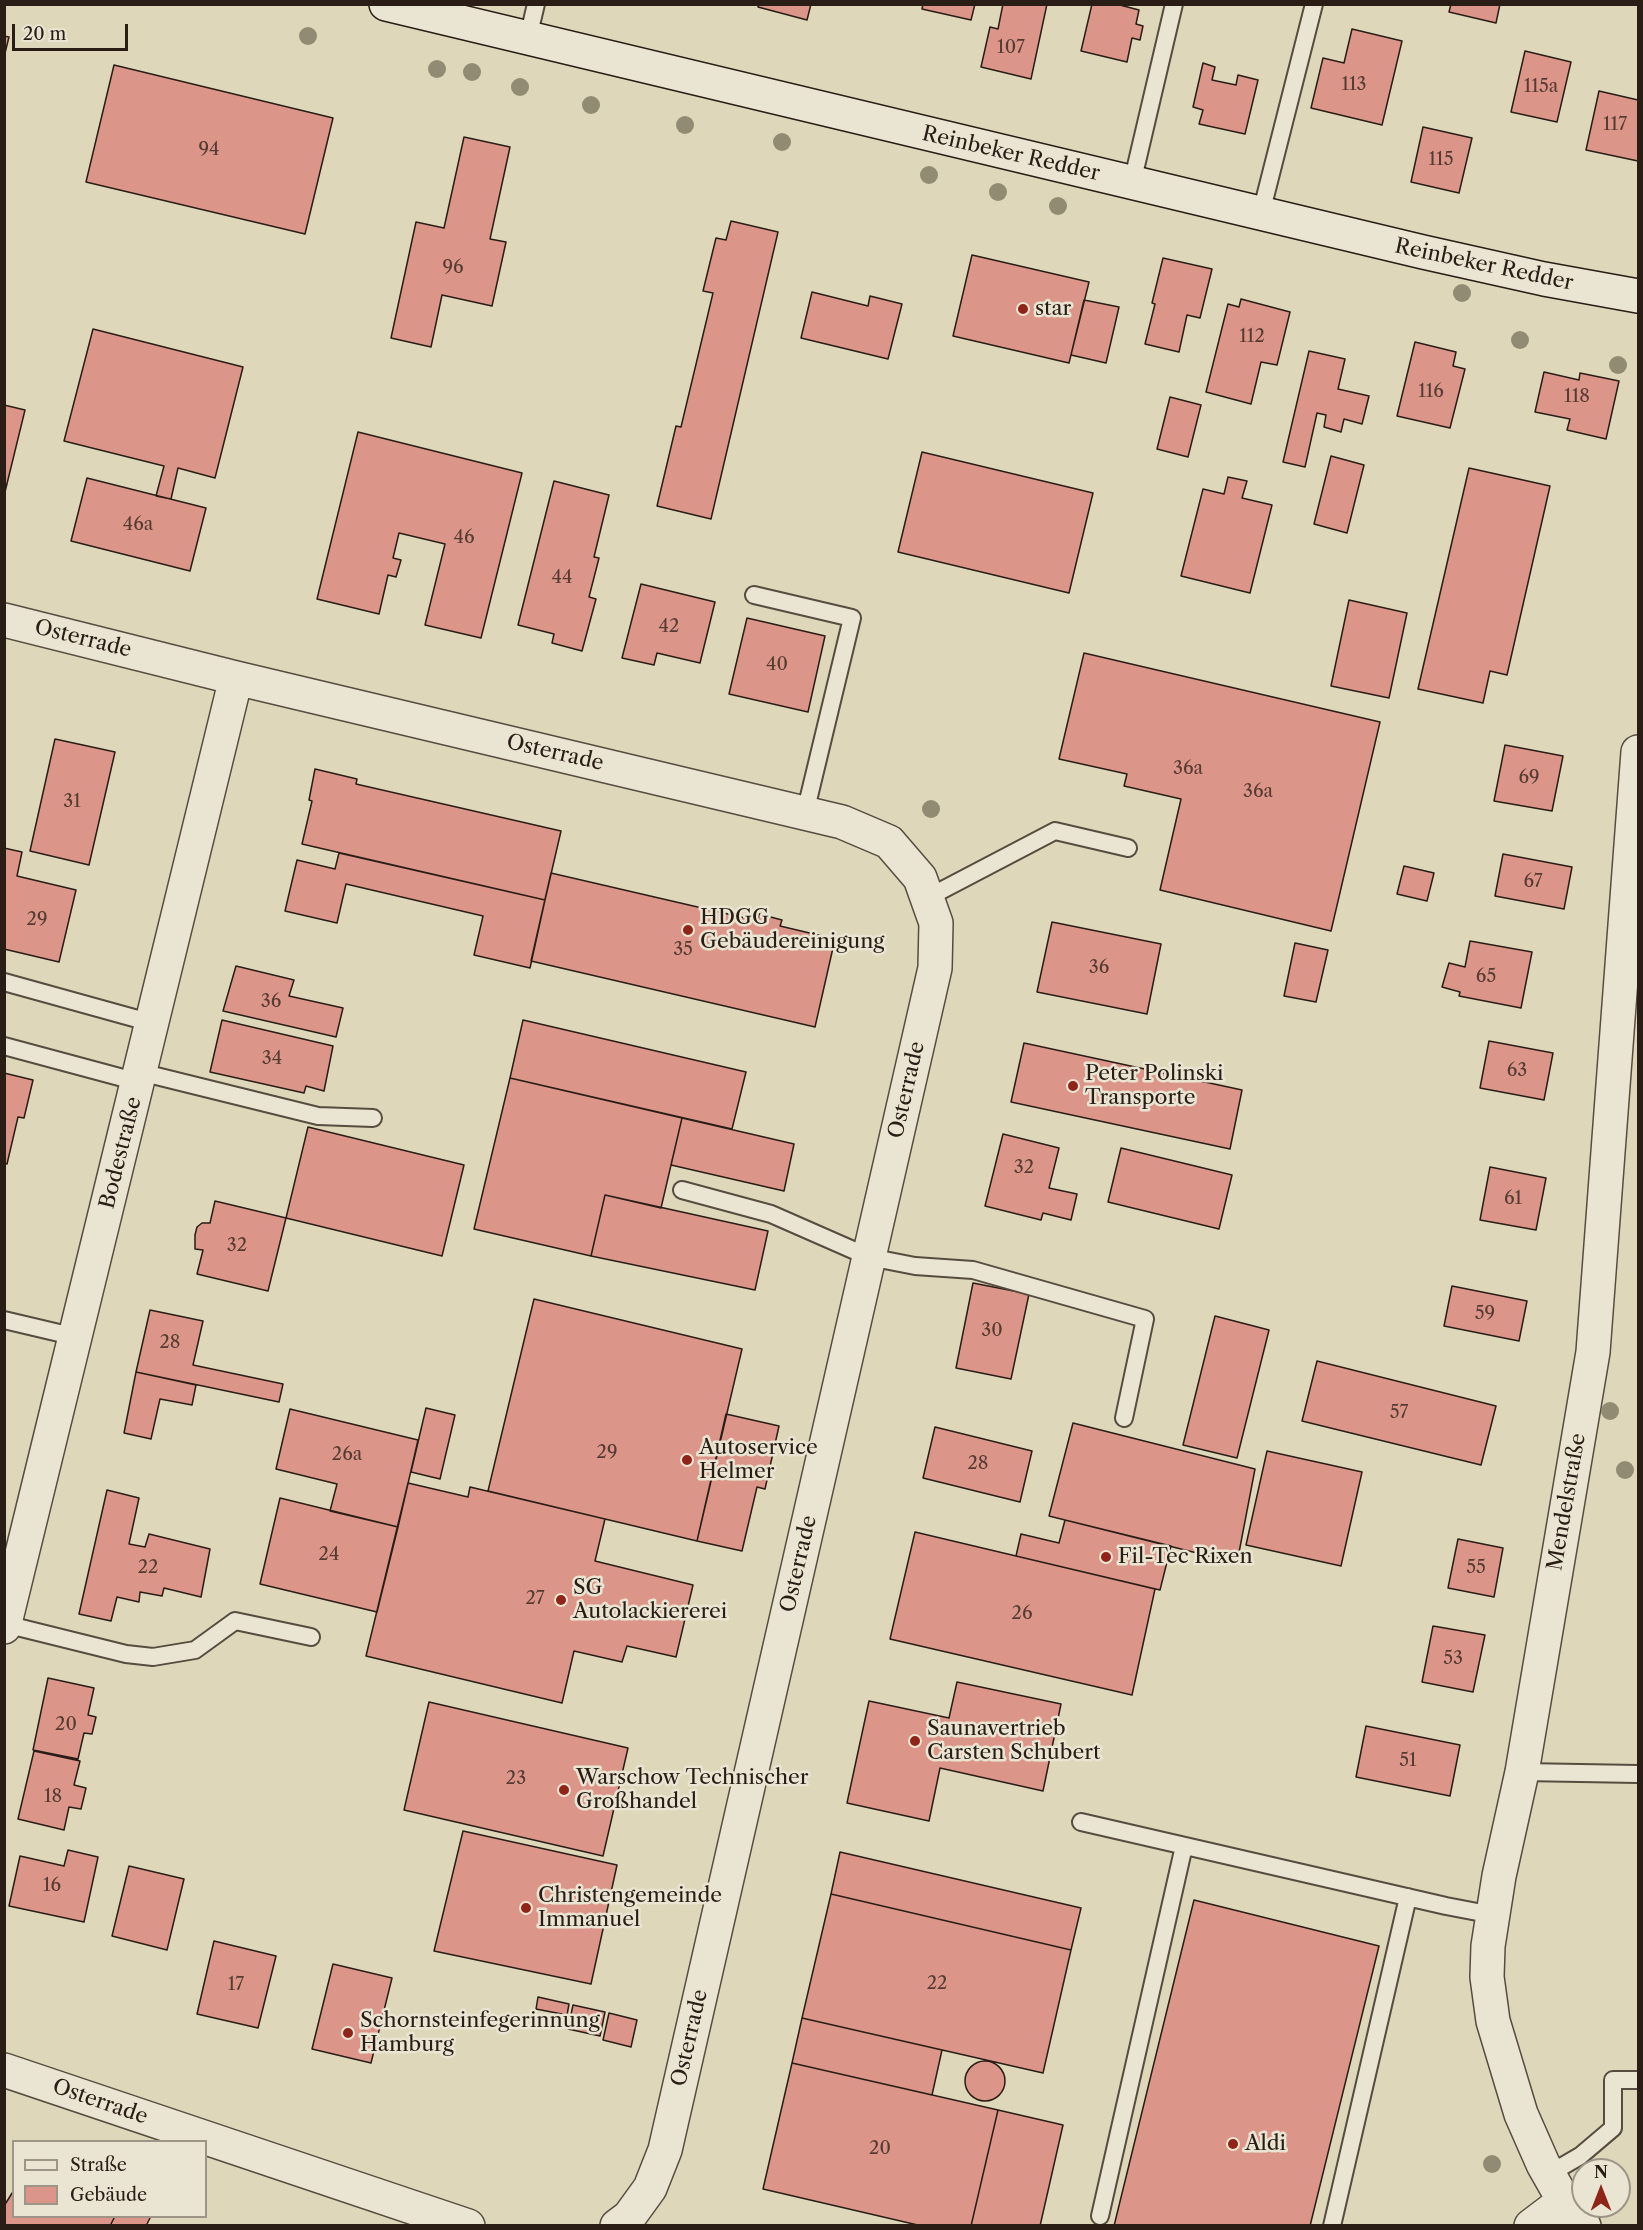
<!DOCTYPE html>
<meta charset="utf-8">
<style>
body{margin:0}
#map{position:relative;width:1643px;height:2230px;overflow:hidden;background:#ded7ba;font-family:"Libre Caslon Text",serif}
canvas{display:block}
.frame{position:absolute;inset:0;border:6px solid #291d16;pointer-events:none}
.legend{position:absolute;left:12px;top:2140px;width:195px;height:78px;box-sizing:border-box;background:#eae5d2;border:2px solid #9d9587;margin:0;padding:8px 10px;list-style:none;font-size:18px;color:#291d16}
.legend li{display:flex;align-items:center;gap:12px;height:30px}
.legend b{width:30px;border:2px solid #9d9587}
.north{position:absolute;left:1571px;top:2158px;width:60px;height:60px;box-sizing:border-box;background:#eae5d2;border:2px solid #9d9587;border-radius:50%;rotate:0deg;font-size:16px;font-weight:700;line-height:24px;text-align:center;color:#291d16}
.north::after{content:'';display:block;margin:auto;width:21px;height:27px;background:#8f2418;clip-path:polygon(50% 0,100% 100%,50% 72%,0 100%)}
.scale{position:absolute;left:12px;top:24px;width:116px;height:27px;box-sizing:border-box;border:3px solid #291d16;border-top:0;padding-left:8px;font-size:18px;line-height:21px;white-space:nowrap;color:#291d16;-webkit-text-stroke:4px #eae5d2;paint-order:stroke}
</style>
<div id="map">
<canvas width="1643" height="2230"></canvas>
<div class="frame"></div>
<ul class="legend">
<li><b style="height:8px;background:#eae5d2"></b>Straße</li>
<li><b style="height:16px;background:#dc9689"></b>Gebäude</li>
</ul>
<div class="north">N</div>
<div class="scale">20 m</div>
</div>
<script>
const context = document.querySelector('canvas').getContext('2d');
context.lineJoin = 'round';
function fillPath(path, color) { context.fillStyle = color; context.fill(path, 'evenodd'); }
const toPath = rows => new Path2D(rows.map(r => 'M' + r).join(''));
function strokePath(path, color, width, dash) { context.strokeStyle = color; context.lineWidth = width; context.lineCap = dash ? 'butt' : 'round'; context.setLineDash(dash || []); context.stroke(path); }
function write(font, color, halo, rows, align = 'center') {
  context.font = font + ' "Libre Caslon Text",serif'; context.lineWidth = 5; context.setLineDash([]); context.textBaseline = 'middle'; context.strokeStyle = halo; context.fillStyle = color; for (const [text, x, y, turn = 0] of rows) {
    context.save(); context.translate(x, y); context.rotate((+turn || 0) * Math.PI / 180); context.textAlign = isNaN(turn) ? turn : align; if (halo) context.strokeText(text, 0, 0); context.fillText(text, 0, 0); context.restore();
  }
}
const building = toPath([
 [759,4,811,4,807,20,758,7,759,4],
 [923,4,975,4,971,20,922,9,923,4],
 [1003,4,1047,4,1031,79,981,67,990,27,998,29,1003,4],
 [1092,4,1116,4,1139,10,1136,24,1143,26,1140,40,1132,38,1127,62,1081,51,1092,4],
 [1451,4,1500,4,1496,23,1449,12,1451,4],
 [1352,29,1402,41,1382,125,1311,108,1323,58,1344,63,1352,29],
 [4,36,9,37,4,57,4,36],
 [1525,51,1571,62,1557,122,1511,112,1525,51],
 [1203,63,1215,67,1212,80,1236,85,1238,75,1258,80,1245,134,1199,124,1203,110,1193,107,1203,63],
 [114,65,333,118,305,234,86,182,114,65],
 [1599,91,1638,100,1638,161,1586,150,1599,91],
 [1423,127,1472,138,1459,193,1411,182,1423,127],
 [464,137,510,147,490,239,506,242,492,306,442,295,431,347,391,338,416,222,444,228,464,137],
 [731,221,778,232,711,519,657,506,676,426,681,427,713,293,703,291,716,238,726,240,731,221],
 [972,255,1089,282,1069,363,953,336,972,255],
 [1163,258,1212,269,1200,318,1187,315,1179,352,1145,344,1155,304,1152,303,1163,258],
 [812,292,868,306,870,296,902,304,888,359,801,338,812,292],
 [1241,299,1290,312,1277,365,1261,362,1251,404,1206,392,1228,304,1239,307,1241,299],
 [1084,300,1119,307,1106,363,1071,355,1084,300],
 [93,329,243,367,215,478,178,468,171,499,156,496,164,466,64,441,93,329],
 [1415,342,1456,352,1453,366,1465,369,1450,428,1397,416,1415,342],
 [1309,351,1345,359,1338,389,1369,396,1362,424,1344,419,1341,432,1324,427,1326,415,1317,413,1305,467,1283,462,1309,351],
 [1544,372,1579,380,1580,373,1619,381,1606,439,1567,430,1570,419,1535,412,1544,372],
 [1170,397,1201,405,1188,457,1157,449,1170,397],
 [4,405,25,410,4,496,4,405],
 [358,432,522,473,481,638,425,625,445,544,399,533,393,558,401,560,396,577,388,575,379,614,317,599,358,432],
 [922,452,1093,493,1069,593,898,552,922,452],
 [1331,456,1364,465,1347,533,1314,524,1331,456],
 [1469,468,1550,486,1507,675,1490,671,1483,703,1418,689,1469,468],
 [1228,477,1247,481,1242,498,1272,505,1250,593,1181,576,1203,489,1224,494,1228,477],
 [87,478,206,508,190,571,71,541,87,478],
 [554,481,609,495,594,557,599,558,589,597,596,599,582,651,552,643,554,634,518,625,554,481],
 [641,584,715,602,700,663,657,653,654,665,622,658,641,584],
 [1349,600,1407,613,1389,698,1331,686,1349,600],
 [747,618,825,636,808,712,729,694,747,618],
 [1084,653,1380,722,1331,931,1160,890,1181,799,1124,786,1127,774,1059,759,1084,653],
 [55,739,115,752,89,865,30,851,55,739],
 [1505,745,1563,756,1552,811,1494,801,1505,745],
 [315,769,357,779,356,784,561,831,545,900,302,844,312,801,309,800,315,769],
 [4,848,22,852,17,876,76,890,59,962,4,949,4,848],
 [339,853,545,900,530,968,474,955,483,916,346,884,337,923,285,911,297,860,335,869,339,853],
 [1503,854,1572,867,1564,909,1495,896,1503,854],
 [1404,866,1434,873,1427,901,1397,894,1404,866],
 [551,873,758,921,759,914,782,920,780,926,835,939,815,1027,531,961,551,873],
 [1052,922,1161,944,1147,1014,1037,992,1052,922],
 [1470,941,1532,952,1521,1008,1459,996,1460,992,1442,987,1449,963,1465,967,1470,941],
 [1295,943,1328,950,1316,1002,1284,996,1295,943],
 [236,966,294,980,289,996,343,1008,336,1037,223,1011,236,966],
 [222,1020,333,1046,324,1091,306,1086,304,1093,210,1072,222,1020],
 [523,1020,746,1072,732,1129,510,1078,523,1020],
 [1489,1041,1553,1053,1544,1100,1480,1088,1489,1041],
 [1024,1043,1242,1090,1230,1149,1011,1102,1024,1043],
 [4,1073,33,1080,24,1118,18,1117,7,1164,4,1163,4,1073],
 [510,1078,682,1118,661,1208,605,1195,591,1256,474,1229,510,1078],
 [682,1118,794,1144,784,1191,671,1165,682,1118],
 [308,1127,464,1165,442,1256,286,1218,308,1127],
 [1003,1134,1059,1148,1049,1188,1077,1194,1071,1220,1043,1213,1041,1220,985,1206,1003,1134],
 [1121,1148,1232,1175,1219,1229,1108,1202,1121,1148],
 [1490,1167,1546,1178,1536,1230,1480,1220,1490,1167],
 [605,1195,768,1231,755,1290,591,1256,605,1195],
 [215,1201,286,1218,268,1291,197,1274,203,1250,195,1249,195,1235,197,1227,202,1223,210,1223,215,1201],
 [973,1283,1029,1294,1011,1379,956,1368,973,1283],
 [1452,1286,1527,1301,1519,1341,1444,1326,1452,1286],
 [534,1299,742,1349,697,1541,488,1491,534,1299],
 [150,1310,203,1321,193,1365,283,1384,279,1402,136,1372,150,1310],
 [1215,1316,1269,1330,1237,1458,1183,1445,1215,1316],
 [1317,1361,1496,1406,1481,1465,1302,1421,1317,1361],
 [136,1372,196,1385,192,1405,160,1399,151,1439,124,1433,136,1372],
 [426,1408,455,1415,440,1479,411,1472,426,1408],
 [290,1409,418,1440,398,1527,330,1511,337,1484,276,1469,290,1409],
 [726,1414,779,1426,765,1489,757,1487,742,1551,697,1541,726,1414],
 [1073,1423,1255,1469,1237,1563,1049,1516,1073,1423],
 [935,1427,1032,1451,1020,1502,923,1478,935,1427],
 [1267,1451,1362,1472,1341,1566,1246,1545,1267,1451],
 [408,1483,468,1497,470,1487,605,1519,595,1561,693,1585,676,1657,627,1646,622,1662,574,1651,562,1703,366,1656,408,1483],
 [107,1490,139,1498,129,1544,145,1547,149,1534,210,1549,201,1597,164,1588,162,1596,140,1592,139,1602,117,1597,111,1621,79,1614,107,1490],
 [280,1498,398,1527,377,1612,260,1584,280,1498],
 [1065,1520,1171,1546,1160,1590,1016,1556,1021,1534,1059,1543,1065,1520],
 [915,1532,1155,1589,1132,1695,890,1639,915,1532],
 [1458,1539,1503,1548,1494,1597,1448,1588,1458,1539],
 [1433,1626,1485,1635,1473,1692,1422,1682,1433,1626],
 [48,1678,94,1688,88,1715,96,1717,92,1734,84,1733,78,1759,33,1750,48,1678],
 [957,1682,1061,1704,1043,1791,940,1768,929,1821,847,1803,869,1701,949,1718,957,1682],
 [429,1702,628,1748,603,1856,404,1810,429,1702],
 [1366,1726,1460,1745,1450,1796,1356,1777,1366,1726],
 [34,1751,80,1761,74,1785,86,1788,81,1809,69,1807,64,1830,18,1819,34,1751],
 [463,1831,617,1865,591,1984,434,1951,463,1831],
 [68,1850,98,1857,84,1922,9,1906,20,1856,64,1866,68,1850],
 [840,1852,1081,1908,1071,1950,831,1894,840,1852],
 [129,1866,184,1879,167,1950,112,1936,129,1866],
 [831,1894,1071,1950,1043,2073,802,2018,831,1894],
 [1194,1900,1379,1946,1310,2226,1114,2226,1194,1900],
 [214,1941,276,1956,258,2028,197,2014,214,1941],
 [333,1964,392,1978,371,2063,312,2049,333,1964],
 [538,1997,569,2004,567,2015,536,2009,538,1997],
 [573,2005,605,2012,600,2036,568,2029,573,2005],
 [609,2013,637,2020,631,2047,603,2040,609,2013],
 [802,2018,942,2050,932,2095,792,2063,802,2018],
 '965 2081a20 20 0 1 1 40 0a20 20 0 1 1-40 0Z',
 [792,2063,998,2110,971,2226,922,2226,763,2189,792,2063],
 [998,2110,1063,2125,1040,2226,971,2226,998,2110],
 [14,2190,14,2216,115,2216,110,2226,4,2226,4,2206,14,2190],
 [115,2216,151,2216,146,2226,110,2226,115,2216]
]);
fillPath(building, '#dc9689');
strokePath(building, '#291d16', 1.5);
const lane = toPath([
 [528,38,536,4],
 [1132,183,1174,4],
 [1261,213,1314,4],
 [754,595,852,618,805,813],
 [927,898,1055,831,1128,848],
 [4,982,152,1023],
 [4,1046,138,1082],
 [140,1072,318,1116,373,1118],
 [682,1190,771,1214,869,1257,915,1266,973,1270,1145,1319,1124,1418],
 [4,1320,76,1337],
 [5,1624,126,1654,153,1657,195,1650,235,1621,311,1637],
 [1522,1772,1638,1774],
 [1081,1822,1446,1906,1493,1915],
 [1549,2174,1580,2156,1613,2128,1613,2080,1638,2080],
 [1100,2216,1184,1846],
 [1332,2226,1408,1897]
]);
const street = toPath([
 [4,620,236,678,842,822,889,842,920,878,936,923,935,968,665,2150,650,2188,629,2217,617,2226],
 [4,1627,236,678],
 [4,2070,468,2226],
 [1531,2226,1564,2201],
 [1584,2226,1564,2201,1543,2164,1521,2114,1493,2021,1487,1977,1488,1946,1499,1876,1522,1772,1593,1352,1638,752]
]);
const secondary = toPath([
 [386,4,1423,252,1544,279,1638,296]
]);
strokePath(lane, '#564c3f', 20);
strokePath(street, '#564c3f', 36);
strokePath(secondary, '#291d16', 36);
strokePath(lane, '#eae5d2', 16);
strokePath(street, '#eae5d2', 33);
strokePath(secondary, '#eae5d2', 33);
context.fillStyle = '#928b73';
for (const [x, y] of [
 [308,36],
 [437,69],
 [472,72],
 [520,87],
 [591,105],
 [685,125],
 [782,142],
 [929,175],
 [998,192],
 [1058,206],
 [1462,293],
 [1520,340],
 [1618,365],
 [931,809],
 [1610,1411],
 [1625,1470],
 [1492,2164]
]) { context.beginPath(); context.arc(x, y, 9, 0, 2 * Math.PI); context.fill(); }
for (const [x, y, r, color] of [
 [1023,309,6,"#8f2418"],
 [688,930,6,"#8f2418"],
 [1073,1086,6,"#8f2418"],
 [687,1460,6,"#8f2418"],
 [1106,1557,6,"#8f2418"],
 [561,1600,6,"#8f2418"],
 [915,1741,6,"#8f2418"],
 [564,1790,6,"#8f2418"],
 [526,1908,6,"#8f2418"],
 [348,2033,6,"#8f2418"],
 [1233,2144,6,"#8f2418"]
]) { const dot = new Path2D(); dot.arc(x, y, r, 0, 2 * Math.PI); context.fillStyle = color; context.fill(dot); strokePath(dot, '#eae5d2', 2); }
write('18px', '#563b33', null, [
 ["107",1011,48],
 ["113",1354,85],
 ["115a",1541,87],
 ["117",1615,125],
 ["94",209,150],
 ["115",1441,160],
 ["96",453,268],
 ["112",1252,337],
 ["116",1431,392],
 ["118",1577,397],
 ["46a",138,525],
 ["46",464,538],
 ["44",562,578],
 ["42",669,627],
 ["40",777,665],
 ["36a",1188,769],
 ["69",1529,778],
 ["36a",1258,792],
 ["31",72,802],
 ["67",1533,882],
 ["29",37,920],
 ["35",683,950],
 ["36",1099,968],
 ["65",1486,977],
 ["36",271,1002],
 ["34",272,1059],
 ["63",1517,1071],
 ["32",1024,1168],
 ["61",1513,1199],
 ["32",237,1246],
 ["59",1485,1314],
 ["30",992,1331],
 ["28",170,1343],
 ["57",1399,1413],
 ["29",607,1453],
 ["26a",347,1455],
 ["28",978,1464],
 ["24",329,1555],
 ["22",148,1568],
 ["55",1476,1568],
 ["27",535,1599],
 ["26",1022,1614],
 ["53",1453,1659],
 ["20",66,1725],
 ["51",1408,1761],
 ["23",516,1779],
 ["18",53,1797],
 ["16",52,1886],
 ["22",937,1984],
 ["17",236,1985],
 ["20",880,2149]
]);
write('21px', '#291d16', '#eae5d2', [
 ["Reinbeker Redder",1011,154,13],
 ["Reinbeker Redder",1484,265,12],
 ["Osterrade",83,639,14],
 ["Osterrade",555,753,13],
 ["Osterrade",907,1090,-77],
 ["Bodestraße",121,1153,-76],
 ["Mendelstraße",1567,1502,-80],
 ["Osterrade",799,1564,-77],
 ["Osterrade",690,2038,-77],
 ["Osterrade",100,2102,19]
]);
write('21px', '#291d16', '#eae5d2', [
 ["star",1035,309],
 ["HDGG",700,918],
 ["Gebäudereinigung",700,942],
 ["Peter Polinski",1085,1074],
 ["Transporte",1085,1098],
 ["Autoservice",699,1448],
 ["Helmer",699,1472],
 ["Fil-Tec Rixen",1118,1557],
 ["SG",573,1588],
 ["Autolackiererei",573,1612],
 ["Saunavertrieb",927,1729],
 ["Carsten Schubert",927,1753],
 ["Warschow Technischer",576,1778],
 ["Großhandel",576,1802],
 ["Christengemeinde",538,1896],
 ["Immanuel",538,1920],
 ["Schornsteinfegerinnung",360,2021],
 ["Hamburg",360,2045],
 ["Aldi",1245,2144]
], 'left');
</script>
